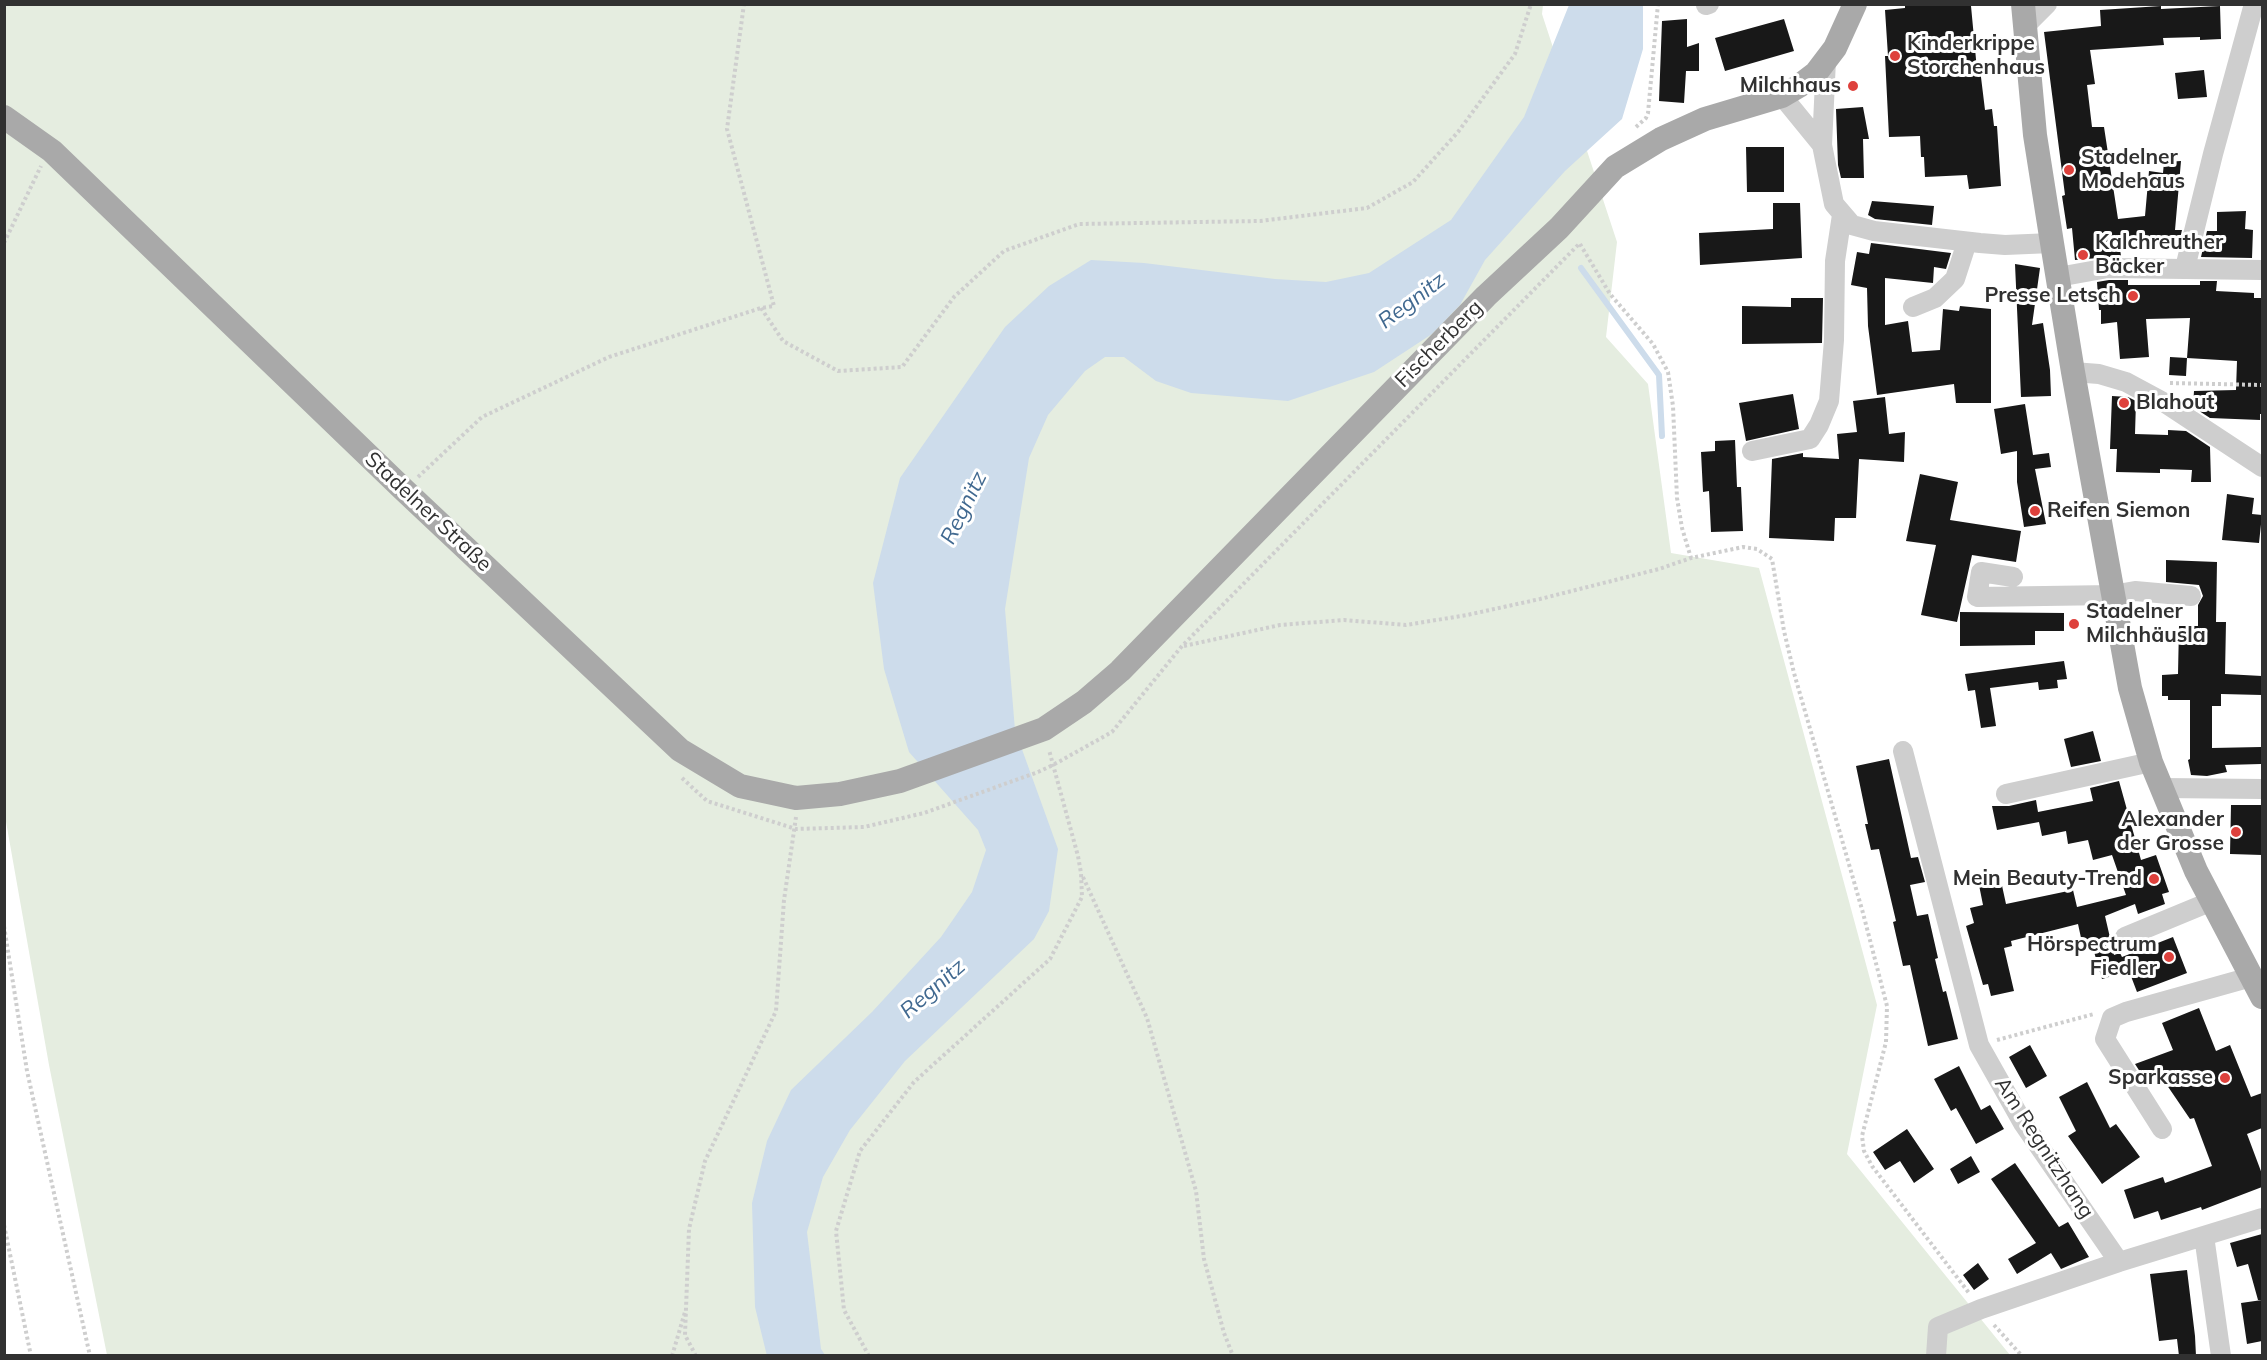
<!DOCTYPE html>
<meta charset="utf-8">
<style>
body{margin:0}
#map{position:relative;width:2267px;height:1360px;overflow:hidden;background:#fff;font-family:Mulish,sans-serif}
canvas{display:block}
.frame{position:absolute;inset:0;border:6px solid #313131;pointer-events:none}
</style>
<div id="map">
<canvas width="2267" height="1360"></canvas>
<div class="frame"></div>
</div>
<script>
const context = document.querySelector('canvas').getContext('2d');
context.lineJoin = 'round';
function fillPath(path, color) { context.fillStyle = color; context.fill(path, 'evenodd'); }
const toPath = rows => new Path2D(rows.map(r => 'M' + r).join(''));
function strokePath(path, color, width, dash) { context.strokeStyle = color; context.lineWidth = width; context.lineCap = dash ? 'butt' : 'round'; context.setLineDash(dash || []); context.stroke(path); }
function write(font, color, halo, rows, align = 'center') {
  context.font = font + ' Mulish,sans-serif'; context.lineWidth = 6; context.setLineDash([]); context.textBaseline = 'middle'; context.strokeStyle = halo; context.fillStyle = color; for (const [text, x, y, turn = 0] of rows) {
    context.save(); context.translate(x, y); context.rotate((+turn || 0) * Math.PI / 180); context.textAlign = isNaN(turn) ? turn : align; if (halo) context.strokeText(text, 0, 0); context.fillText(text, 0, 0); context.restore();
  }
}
fillPath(toPath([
 [4,5,1543,5,1542,14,1617,242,1606,337,1648,384,1671,553,1759,568,1877,1005,1847,1154,2010,1355,107,1355,49,1065,5,816]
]), '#e5ede0');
fillPath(toPath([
 [1569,5,1643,5,1643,49,1622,119,1565,171,1485,260,1460,305,1432,334,1374,372,1288,401,1191,393,1156,381,1124,357,1105,357,1085,371,1048,415,1029,458,1005,609,1015,730,1058,849,1049,911,1034,939,905,1061,850,1130,823,1177,807,1232,821,1349,825,1355,767,1356,755,1307,752,1203,767,1141,791,1090,872,1012,941,937,972,892,986,850,978,830,909,752,884,669,873,583,900,478,1005,327,1049,286,1091,260,1144,263,1275,279,1326,282,1369,273,1451,220,1524,117]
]), '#cddceb');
strokePath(toPath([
 [1581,268,1659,375,1662,436]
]), '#cddceb', 6);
fillPath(toPath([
 [1905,4,1971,6,1977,70,1980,69,1985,110,1992,109,1994,126,1997,126,2001,186,1969,189,1967,175,1925,177,1924,157,1921,157,1920,136,1889,137,1885,56,1888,56,1885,10,1905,8],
 [2161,6,2161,9,2220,6,2221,39,2200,40,2200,37,2163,38,2164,45,2090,50,2095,84,2087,85,2092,127,2104,127,2118,219,2145,216,2149,171,2163,173,2164,162,2181,161,2175,230,2182,230,2179,243,2143,240,2119,242,2121,256,2075,260,2072,228,2067,229,2062,196,2065,195,2044,32,2101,26,2100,10],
 [1687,19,1687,47,1699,43,1699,71,1686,71,1684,103,1659,101,1662,21],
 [1784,19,1794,51,1725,71,1715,38],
 [2204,70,2207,97,2178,99,2175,73],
 [1863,107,1869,139,1863,139,1864,178,1841,178,1838,165,1836,109],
 [1746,147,1784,147,1784,192,1747,192],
 [1872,201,1934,206,1932,225,1875,219,1868,215],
 [1773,203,1800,203,1802,258,1700,265,1699,233,1773,229],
 [2246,211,2245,229,2253,230,2252,258,2201,257,2207,231,2217,231,2217,212],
 [1871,243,1951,253,1946,269,1934,267,1933,283,1885,278,1885,325,1908,321,1912,352,1940,350,1943,309,1959,311,1960,306,1991,309,1991,403,1956,403,1954,384,1877,395,1868,326,1867,288,1851,285,1857,252,1869,254],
 [2015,264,2040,268,2032,325,2043,323,2050,370,2051,396,2021,397],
 [2109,280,2128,280,2128,285,2200,285,2200,281,2217,281,2216,291,2254,293,2254,298,2262,298,2262,414,2260,414,2260,420,2210,418,2193,407,2194,391,2236,390,2237,361,2187,358,2190,318,2146,319,2149,357,2120,359,2117,322,2101,324,2101,310,2099,310,2097,282],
 [1791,298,1823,298,1822,343,1742,344,1742,306,1791,307],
 [2170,357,2187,358,2186,376,2169,375],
 [1793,394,1799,429,1746,441,1739,403],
 [2112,396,2128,397,2136,401,2135,434,2168,435,2168,430,2186,431,2210,447,2211,482,2191,482,2192,470,2160,469,2160,473,2116,472,2117,449,2110,449],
 [1885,397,1889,434,1905,432,1904,462,1859,459,1856,518,1835,518,1834,541,1769,538,1772,459,1803,453,1803,457,1839,459,1837,434,1857,432,1853,401],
 [2025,404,2033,455,2049,453,2051,467,2035,469,2046,524,2024,527,2017,482,2017,451,2001,454,1994,409],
 [1735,440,1737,487,1741,487,1743,531,1711,532,1709,491,1703,492,1701,452,1715,451,1715,441],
 [1920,474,1958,482,1950,520,2021,531,2016,562,1972,555,1957,622,1921,615,1936,545,1906,541],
 [2227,494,2254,498,2252,514,2262,515,2259,543,2222,540],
 [2166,560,2217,562,2216,622,2226,622,2225,674,2262,676,2262,695,2221,694,2221,706,2212,706,2212,748,2261,747,2261,764,2225,765,2227,772,2207,776,2191,775,2188,760,2190,759,2190,700,2168,700,2168,696,2162,696,2162,675,2178,674,2179,626,2198,626,2198,605,2203,596,2199,585,2166,582],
 [1960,612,2064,613,2064,631,2035,631,2035,645,1960,646],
 [2064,661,2067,679,2057,680,2058,688,2039,690,2038,682,1990,688,1996,726,1981,728,1975,690,1968,691,1965,674],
 [2093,731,2101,761,2071,767,2064,739],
 [1889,759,1911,858,1918,857,1925,882,1910,885,1917,916,1928,914,1938,958,1935,959,1943,992,1946,991,1958,1039,1928,1046,1910,965,1903,966,1893,922,1896,921,1879,849,1871,850,1865,824,1868,824,1856,766],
 [2119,781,2141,860,2156,855,2169,892,2162,894,2165,904,2138,914,2135,904,2105,916,2114,955,2120,953,2122,957,2173,937,2187,973,2137,992,2129,971,2102,979,2092,945,2083,947,2078,924,2011,941,2012,946,2004,948,2014,991,1991,996,1988,984,1983,985,1966,926,1974,923,1970,908,1983,905,1979,885,2001,881,2006,904,2073,890,2077,907,2126,895,2112,855,2093,860,2088,840,2068,844,2066,831,2042,836,2039,822,1997,830,1992,806,2009,806,2036,800,2038,812,2093,801,2090,788],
 [2231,805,2262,805,2262,855,2230,854],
 [2199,1008,2216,1051,2230,1045,2251,1097,2262,1093,2262,1128,2247,1134,2262,1174,2262,1187,2202,1210,2201,1207,2161,1220,2158,1211,2134,1219,2124,1190,2163,1177,2165,1183,2212,1166,2194,1118,2190,1119,2158,1072,2144,1078,2135,1064,2173,1050,2162,1023],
 [2030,1045,2047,1076,2026,1088,2009,1057],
 [1959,1066,1981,1110,1990,1105,2004,1129,1976,1144,1956,1108,1951,1111,1934,1079],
 [2087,1082,2110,1128,2116,1124,2140,1157,2102,1184,2068,1136,2076,1131,2059,1097],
 [1907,1129,1934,1169,1914,1183,1900,1161,1885,1170,1873,1152],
 [1971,1156,1980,1172,1958,1184,1950,1169],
 [2015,1163,2059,1227,2068,1222,2089,1257,2061,1269,2051,1253,2017,1274,2008,1259,2036,1243,1991,1179],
 [2262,1234,2262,1300,2258,1300,2248,1264,2237,1267,2230,1243],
 [1978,1263,1989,1279,1974,1290,1963,1275],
 [2187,1270,2195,1336,2196,1356,2179,1356,2177,1339,2159,1341,2150,1274],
 [2262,1300,2262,1341,2247,1344,2241,1303]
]), '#181818');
strokePath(toPath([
 [1636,127,1646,118,1648,113,1658,4],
 [4,243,41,166],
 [1580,244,1610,294,1653,344,1668,372,1673,406,1677,498,1682,528,1691,558],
 [761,308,783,341,838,371,902,367,954,297,1004,251,1079,224,1260,221,1367,208,1413,182,1458,132,1515,54,1531,4],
 [2170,383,2262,385],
 [418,477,482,417,609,357,761,308,774,306,727,129,744,4],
 [1184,646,1280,625,1344,620,1406,625,1467,615,1540,599,1659,569,1691,558,1743,547,1757,549,1772,559,1784,631,1794,673,1863,913,1887,1006,1886,1042,1862,1136,1864,1151,1872,1166,1969,1293],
 [682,778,707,801,796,829,864,827,924,813,1038,772,1053,765,1112,732,1182,646,1580,243],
 [1083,877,1147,1018,1196,1191,1204,1259,1224,1333,1233,1356],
 [4,926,27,1071,90,1356],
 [1997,1040,2094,1014],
 [4,1225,31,1356],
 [1994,1325,2022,1356],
 [672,1356,685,1312],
 [696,1356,685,1335,689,1229,705,1161,776,1011,784,900,796,817],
 [869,1356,844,1310,836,1231,860,1151,914,1082,1050,959,1082,897,1081,873,1078,856,1049,750]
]), '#cecece', 4, [3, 3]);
strokePath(toPath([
 [1706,5,1709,4],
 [2024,27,2047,4],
 [1782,96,1822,145,1834,204,1852,225,1874,231,1980,243,2005,245,2052,243],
 [1822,145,1826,60],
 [2185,268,2213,154,2254,4],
 [2058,277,2108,268,2262,270],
 [1913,307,1935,298,1955,279,1967,242],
 [2073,372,2099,374,2126,382,2165,403,2262,467],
 [1752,451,1810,439,1819,425,1829,401,1834,340,1835,261,1842,215],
 [2013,577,1981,572,1977,597,2112,595,2135,591,2191,596],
 [1903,751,1979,1045,2023,1123,2119,1262],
 [2162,788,2262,789],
 [2006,794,2151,762],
 [2125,937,2212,901],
 [2162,1129,2105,1039,2112,1018,2126,1012,2251,977],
 [2204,1236,2221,1356],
 [1936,1356,1938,1327,1981,1309,2119,1262,2262,1218]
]), '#cecece', 20);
strokePath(toPath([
 [2023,4,2035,135,2052,243,2073,372,2130,688,2151,762,2196,871,2262,997],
 [4,117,52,151,404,490,680,750,740,786,796,798,840,794,900,781,1044,729,1084,702,1120,671,1486,296,1559,228,1615,167,1661,139,1705,119,1782,96,1799,86,1816,73,1835,48,1855,4]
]), '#a9a9a9', 24);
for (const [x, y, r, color] of [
 [1895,56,6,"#de413c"],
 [1853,86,6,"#de413c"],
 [2069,170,6,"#de413c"],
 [2083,255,6,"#de413c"],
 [2133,296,6,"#de413c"],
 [2124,403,6,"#de413c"],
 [2035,511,6,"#de413c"],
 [2074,624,6,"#de413c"],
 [2236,832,6,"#de413c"],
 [2154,879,6,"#de413c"],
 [2169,957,6,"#de413c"],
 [2225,1078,6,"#de413c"]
]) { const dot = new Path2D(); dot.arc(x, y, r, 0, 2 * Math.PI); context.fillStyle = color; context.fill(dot); strokePath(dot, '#fff', 2); }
write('bold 21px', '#313131', '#fff', [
 ["Kinderkrippe",1907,44],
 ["Storchenhaus",1907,68],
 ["Milchhaus",1841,86,"right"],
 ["Stadelner",2081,158],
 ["Modehaus",2081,182],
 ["Kalchreuther",2095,243],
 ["Bäcker",2095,267],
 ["Presse Letsch",2121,296,"right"],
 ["Blahout",2136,403],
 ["Reifen Siemon",2047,511],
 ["Stadelner",2086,612],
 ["Milchhäusla",2086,636],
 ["Alexander",2224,820,"right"],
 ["der Grosse",2224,844,"right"],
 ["Mein Beauty-Trend",2142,879,"right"],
 ["Hörspectrum",2157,945,"right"],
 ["Fiedler",2157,969,"right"],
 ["Sparkasse",2213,1078,"right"]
], 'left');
write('21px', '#313131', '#fff', [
 ["Fischerberg",1439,344,-45],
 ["Stadelner Straße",428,512,43],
 ["Am Regnitzhang",2044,1148,57]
]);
write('italic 22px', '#416990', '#fff', [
 ["Regnitz",1412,301,-37],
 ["Regnitz",964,508,-64],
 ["Regnitz",933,989,-41]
]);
</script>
